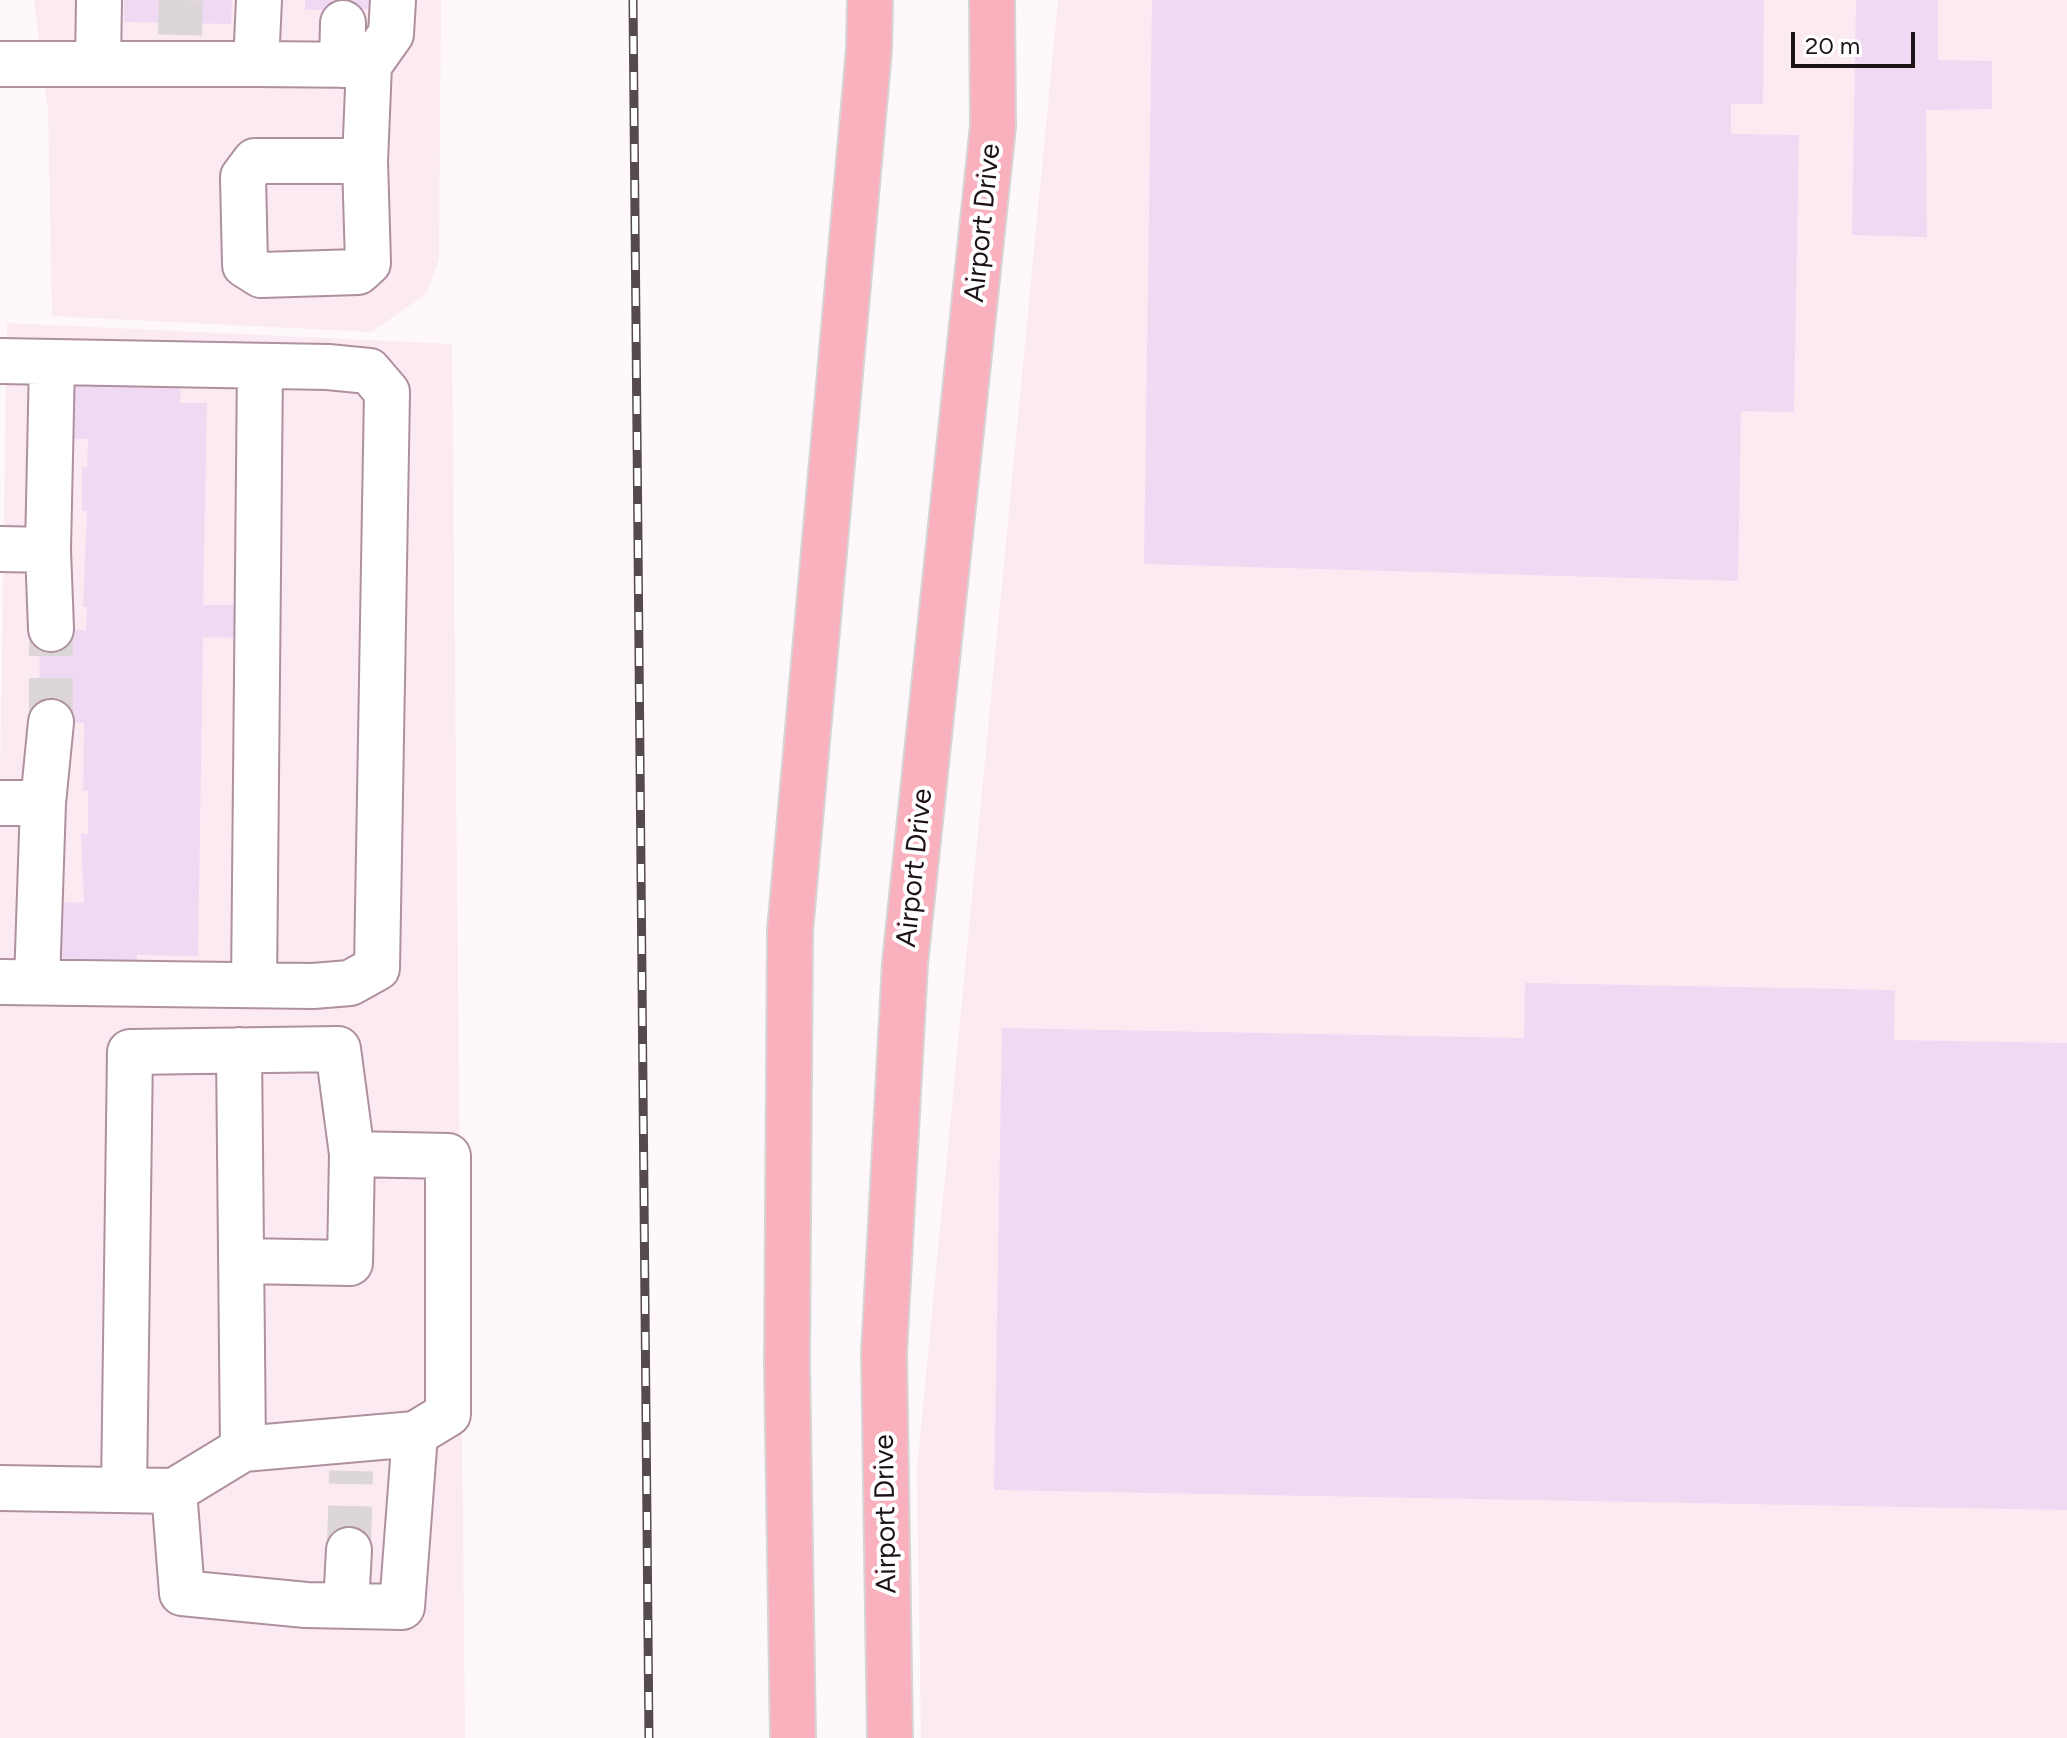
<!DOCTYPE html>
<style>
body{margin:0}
#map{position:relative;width:2067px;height:1738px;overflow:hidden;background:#fef8fb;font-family:Figtree,sans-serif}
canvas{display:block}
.scale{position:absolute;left:1791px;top:32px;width:124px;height:36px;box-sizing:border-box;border:4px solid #1d1218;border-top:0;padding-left:10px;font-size:24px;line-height:28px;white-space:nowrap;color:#1d1218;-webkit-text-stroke:6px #fff;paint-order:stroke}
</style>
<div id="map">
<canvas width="2067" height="1738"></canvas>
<div class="scale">20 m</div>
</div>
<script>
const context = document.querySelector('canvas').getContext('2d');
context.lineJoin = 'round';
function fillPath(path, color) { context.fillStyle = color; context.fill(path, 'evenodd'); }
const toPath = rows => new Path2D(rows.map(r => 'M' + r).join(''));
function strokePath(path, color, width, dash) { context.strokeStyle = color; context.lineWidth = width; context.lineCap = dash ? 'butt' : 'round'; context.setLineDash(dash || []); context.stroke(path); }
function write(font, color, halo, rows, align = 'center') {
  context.font = font + ' Figtree,sans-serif'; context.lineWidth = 8; context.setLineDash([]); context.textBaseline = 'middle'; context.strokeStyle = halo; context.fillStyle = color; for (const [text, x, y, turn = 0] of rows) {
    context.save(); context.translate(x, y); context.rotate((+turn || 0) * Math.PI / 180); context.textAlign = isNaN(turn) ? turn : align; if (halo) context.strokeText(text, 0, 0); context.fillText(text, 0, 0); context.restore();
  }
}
fillPath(toPath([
 [34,0,441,0,439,259,427,293,372,332,52,316,48,111],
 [1058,0,2067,0,2067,1738,921,1738,917,1469],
 [7,323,452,344,465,1738,0,1738,0,777]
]), '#fbeaf2');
fillPath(toPath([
 [124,0,232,0,231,24,124,22],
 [305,0,389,0,389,9,305,10],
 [1152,0,1764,0,1763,104,1731,104,1731,134,1799,135,1794,412,1741,411,1738,581,1144,564],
 [1856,0,1938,0,1938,60,1992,61,1992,109,1926,110,1927,237,1852,235],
 [67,378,181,380,180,403,207,403,203,605,240,605,239,638,203,637,198,956,137,955,137,961,58,960,59,902,84,903,81,834,88,834,88,791,83,791,84,723,39,722,40,629,86,630,87,607,83,607,87,511,82,511,82,467,87,467,88,439,66,439],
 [1525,983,1895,990,1894,1040,2067,1043,2067,1510,994,1490,1002,1028,1524,1038]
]), '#f0d9f2');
strokePath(toPath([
 [180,35,181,0],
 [51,722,51,629],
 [349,1550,351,1471]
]), '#dcd6d9', 44, [44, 22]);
const minor = toPath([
 [0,64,256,64,259,0],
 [98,64,99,0],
 [256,64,369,65,365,161,368,263,358,272,261,275,245,265,243,177,255,161,365,161],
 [342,65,343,23],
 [369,65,391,34,393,0],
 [0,361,328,367,369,371,387,392,377,968,350,983,313,986,0,982],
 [0,549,48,550],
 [51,629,48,550,52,362],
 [0,803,43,803],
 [37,982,43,803,51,722],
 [254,985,260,366],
 [239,1050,243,1449],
 [243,1261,350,1263,352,1154,448,1156,448,1414,415,1434],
 [0,1488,174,1491,243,1449,415,1434,402,1607,306,1605,182,1593,174,1491],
 [124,1490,130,1052,338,1049,352,1154],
 [346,1605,349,1550]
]);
const major = toPath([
 [793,1738,787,1363,790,931,869,50,870,0],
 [890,1738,884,1353,905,963,993,126,992,0]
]);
strokePath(minor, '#ae909f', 48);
strokePath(major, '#d6d4d5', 48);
strokePath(minor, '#fff', 44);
strokePath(major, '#fab1be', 44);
const rail = toPath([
 [633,0,649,1738]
]);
strokePath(rail, '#544a4f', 9);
strokePath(rail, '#fff', 6, [18]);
write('28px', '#1d1218', '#fff', [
 ["Airport Drive",983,223,-84],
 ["Airport Drive",915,868,-84],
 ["Airport Drive",886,1514,-91]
]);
</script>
